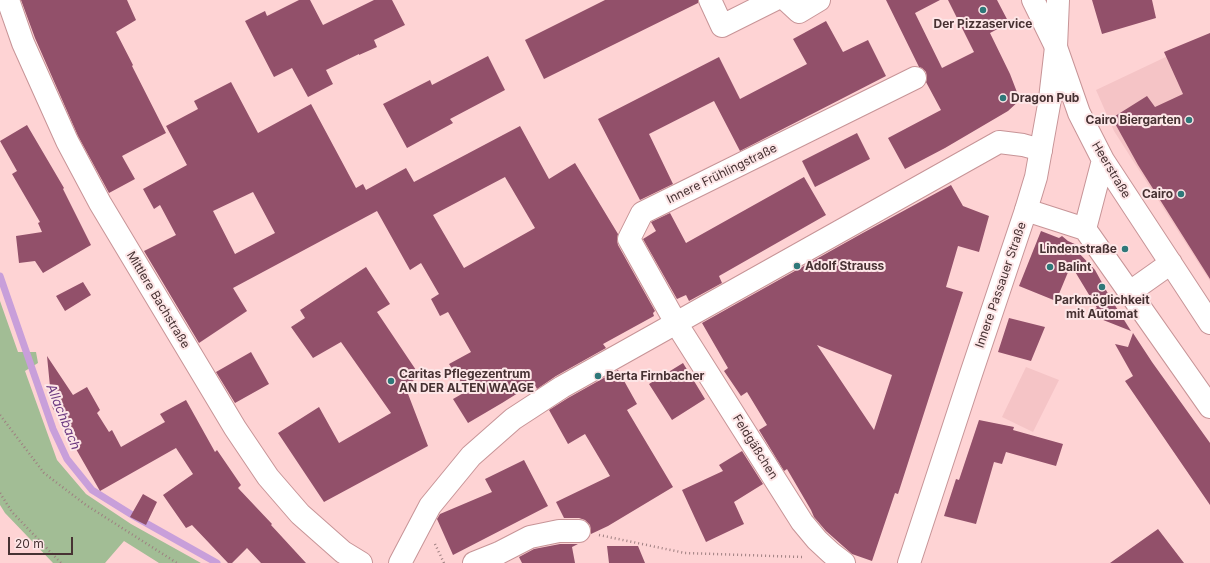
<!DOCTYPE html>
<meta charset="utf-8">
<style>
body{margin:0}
#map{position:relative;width:1210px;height:563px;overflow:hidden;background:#fed3d4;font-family:Inter,sans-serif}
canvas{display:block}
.scale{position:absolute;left:8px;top:537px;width:65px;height:18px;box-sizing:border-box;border:2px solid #473233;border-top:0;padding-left:5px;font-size:12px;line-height:14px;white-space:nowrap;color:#473233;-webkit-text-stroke:3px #fde6e7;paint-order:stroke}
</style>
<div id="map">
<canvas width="1210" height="563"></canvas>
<div class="scale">20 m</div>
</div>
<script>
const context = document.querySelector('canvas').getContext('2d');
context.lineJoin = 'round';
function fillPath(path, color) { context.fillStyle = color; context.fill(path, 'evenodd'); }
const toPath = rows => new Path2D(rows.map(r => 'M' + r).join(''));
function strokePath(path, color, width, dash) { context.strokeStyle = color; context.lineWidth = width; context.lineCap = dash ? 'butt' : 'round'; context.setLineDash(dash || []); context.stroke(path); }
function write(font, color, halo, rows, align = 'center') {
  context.font = font + ' Inter,sans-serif'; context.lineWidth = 4; context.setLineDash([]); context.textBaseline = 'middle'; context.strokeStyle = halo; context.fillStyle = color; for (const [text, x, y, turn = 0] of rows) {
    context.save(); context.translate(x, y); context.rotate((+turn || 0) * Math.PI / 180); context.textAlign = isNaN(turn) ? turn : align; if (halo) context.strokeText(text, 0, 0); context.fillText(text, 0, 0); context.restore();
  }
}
fillPath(toPath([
 [1210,36,1210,281,1114,131,1096,90],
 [1026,367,1059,380,1033,432,1002,417]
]), '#f5c4c6');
fillPath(toPath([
 [0,301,18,352,36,352,38,363,25,371,57,460,86,494,131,524,201,563,159,563,124,541,105,563,53,563,5,513,0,505]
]), '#a2bd95');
strokePath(toPath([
 [0,276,53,429,67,459,92,490,137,518,217,563]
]), '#c89fda', 7);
fillPath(toPath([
 [21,0,127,0,136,20,116,32,133,65,132,66,166,133,122,156,135,179,109,193,78,136,35,38],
 [299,0,310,0,323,25,374,0,392,0,405,25,374,40,377,47,359,55,359,54,326,70,333,84,308,97,292,68,274,77,245,21,265,11,267,16],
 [605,0,698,0,698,3,544,79,525,40],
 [886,0,940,0,915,13,942,68,974,52,948,0,997,0,1009,23,990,33,1010,74,1020,100,1008,111,945,148,905,169,888,138,941,110,926,82,927,78,926,72,922,68,919,67],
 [1092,0,1152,0,1156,18,1102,34],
 [826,21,843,52,868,40,886,76,740,151,714,101,649,134,673,184,640,200,598,119,719,57,740,99,807,64,793,39],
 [1210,33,1210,279,1138,165,1112,118,1147,96,1155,107,1183,94,1164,52],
 [488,56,505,90,450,119,453,123,407,148,383,104,430,80,432,85],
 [231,82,258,133,311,104,356,188,363,184,366,190,406,168,414,182,520,126,549,179,575,163,618,234,617,240,618,245,655,311,653,313,654,316,603,344,606,348,556,376,537,389,534,383,502,403,468,423,453,399,467,391,449,364,471,352,448,312,440,316,431,299,439,294,421,263,410,270,377,211,233,288,247,311,199,343,144,251,176,235,160,205,154,209,143,189,187,165,166,126,198,109,194,101],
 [505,177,535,228,464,268,433,215],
 [253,192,275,233,235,254,213,211],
 [27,125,64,188,63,189,91,245,43,273,35,261,19,263,16,236,42,232,38,223,40,222,12,174,17,171,0,141],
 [857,133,870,159,815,187,802,161],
 [804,177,826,215,719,276,722,283,689,301,686,295,677,299,643,239,656,231,651,222,670,213,686,243],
 [951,185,963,206,989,216,979,252,958,246,946,287,963,292,898,494,895,493,872,561,852,554,826,531,814,517,811,510,787,469,784,471,759,430,767,425,747,392,741,396,724,371,728,368,702,323,861,234],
 [817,345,892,375,874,430],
 [1041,231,1059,238,1062,236,1068,241,1079,246,1077,251,1095,270,1111,299,1131,331,1088,314,1097,308,1071,265,1056,301,1019,286],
 [366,267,390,304,377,312,420,376,405,386,428,446,324,502,278,433,319,407,339,443,391,413,341,342,313,358,291,327,305,318,300,310],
 [83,282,91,295,65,311,56,296],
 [1009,318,1045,327,1031,361,998,352],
 [1133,333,1152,362,1210,443,1210,505,1125,381,1133,376,1115,344,1128,347],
 [251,352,269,384,235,403,216,372],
 [47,356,73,395,87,387,100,410,97,413,109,432,112,430,121,447,165,422,160,414,186,400,215,452,217,450,241,485,238,488,272,524,271,525,306,563,261,563,247,548,232,563,228,563,192,525,186,528,163,495,193,474,176,448,100,491,52,407],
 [683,363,705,399,672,420,649,384],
 [618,370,637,404,627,410,673,487,608,526,591,534,591,531,590,525,585,520,579,518,564,518,556,502,610,476,585,434,568,444,549,410,568,398],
 [979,420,1014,427,1013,430,1063,444,1056,466,1006,452,1002,464,994,462,976,524,944,516,956,479,959,480],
 [742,451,763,484,734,502,744,524,706,542,682,490,723,471,719,465],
 [524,460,548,506,453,555,437,519,440,514,492,492,485,479],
 [143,494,157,502,146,525,130,517],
 [1158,529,1184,563,1110,563],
 [560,544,578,544,572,547,575,563,522,563,519,557,534,549],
 [607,546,638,546,645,563,609,563]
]), '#92506a');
const minor = toPath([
 [8,0,23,43,67,141,100,203,235,428,268,477,300,514,343,552,361,563],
 [710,0,722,26,774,0],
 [786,0,799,12,819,0],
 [1033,0,1056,47,1079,113,1103,160,1210,323],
 [1026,210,1085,229,1210,407],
 [1085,229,1103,160],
 [1130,292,1171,263],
 [400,563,430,506,471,456,513,419,562,387,999,142,1023,145,1041,150],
 [474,563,499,553,530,537,559,531,579,531],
 [844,563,831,553,817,540,802,522,676,323,629,239,642,213,915,78]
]);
const major = toPath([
 [909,563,971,374,1026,210,1036,177,1050,99,1056,47,1058,0]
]);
strokePath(minor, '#c79497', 24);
strokePath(major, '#c79497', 24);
strokePath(toPath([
 [0,415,44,473,86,505,177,563],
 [0,493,12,512,61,563],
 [599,535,685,553,802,557],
 [435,544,444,563]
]), '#9e7f80', 2.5, [1, 3]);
strokePath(minor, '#fff', 22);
strokePath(major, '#fff', 22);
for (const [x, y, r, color] of [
 [983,10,4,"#2f7879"],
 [1003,98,4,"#2f7879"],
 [1189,120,4,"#2f7879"],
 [1181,194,4,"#2f7879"],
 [1125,249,4,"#2f7879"],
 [797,266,4,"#2f7879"],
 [1050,267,4,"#2f7879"],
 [1102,287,4,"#2f7879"],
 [598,376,4,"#2f7879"],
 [391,381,4,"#2f7879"]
]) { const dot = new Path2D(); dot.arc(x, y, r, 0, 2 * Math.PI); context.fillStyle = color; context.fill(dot); strokePath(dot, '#fde6e7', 1.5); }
write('bold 12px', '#473233', '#fde6e7', [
 ["Der Pizzaservice",983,24,"center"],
 ["Dragon Pub",1011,98],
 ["Cairo Biergarten",1181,120,"right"],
 ["Cairo",1173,194,"right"],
 ["Lindenstraße",1117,249,"right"],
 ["Adolf Strauss",805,266],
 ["Balint",1058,267],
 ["Parkmöglichkeit",1102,300,"center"],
 ["mit Automat",1102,314,"center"],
 ["Caritas Pflegezentrum",399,374],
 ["AN DER ALTEN WAAGE",399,388],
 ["Berta Firnbacher",606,376]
], 'left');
write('12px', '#473233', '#fde6e7', [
 ["Heerstraße",1111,170,59],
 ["Innere Frühlingstraße",722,174,-26],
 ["Innere Passauer Straße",1001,285,-71],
 ["Mittlere Bachstraße",158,300,59],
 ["Feldgäßchen",755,447,58]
]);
write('italic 13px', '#6e3b82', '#fde6e7', [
 ["Allachbach",63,417,68]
]);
</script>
